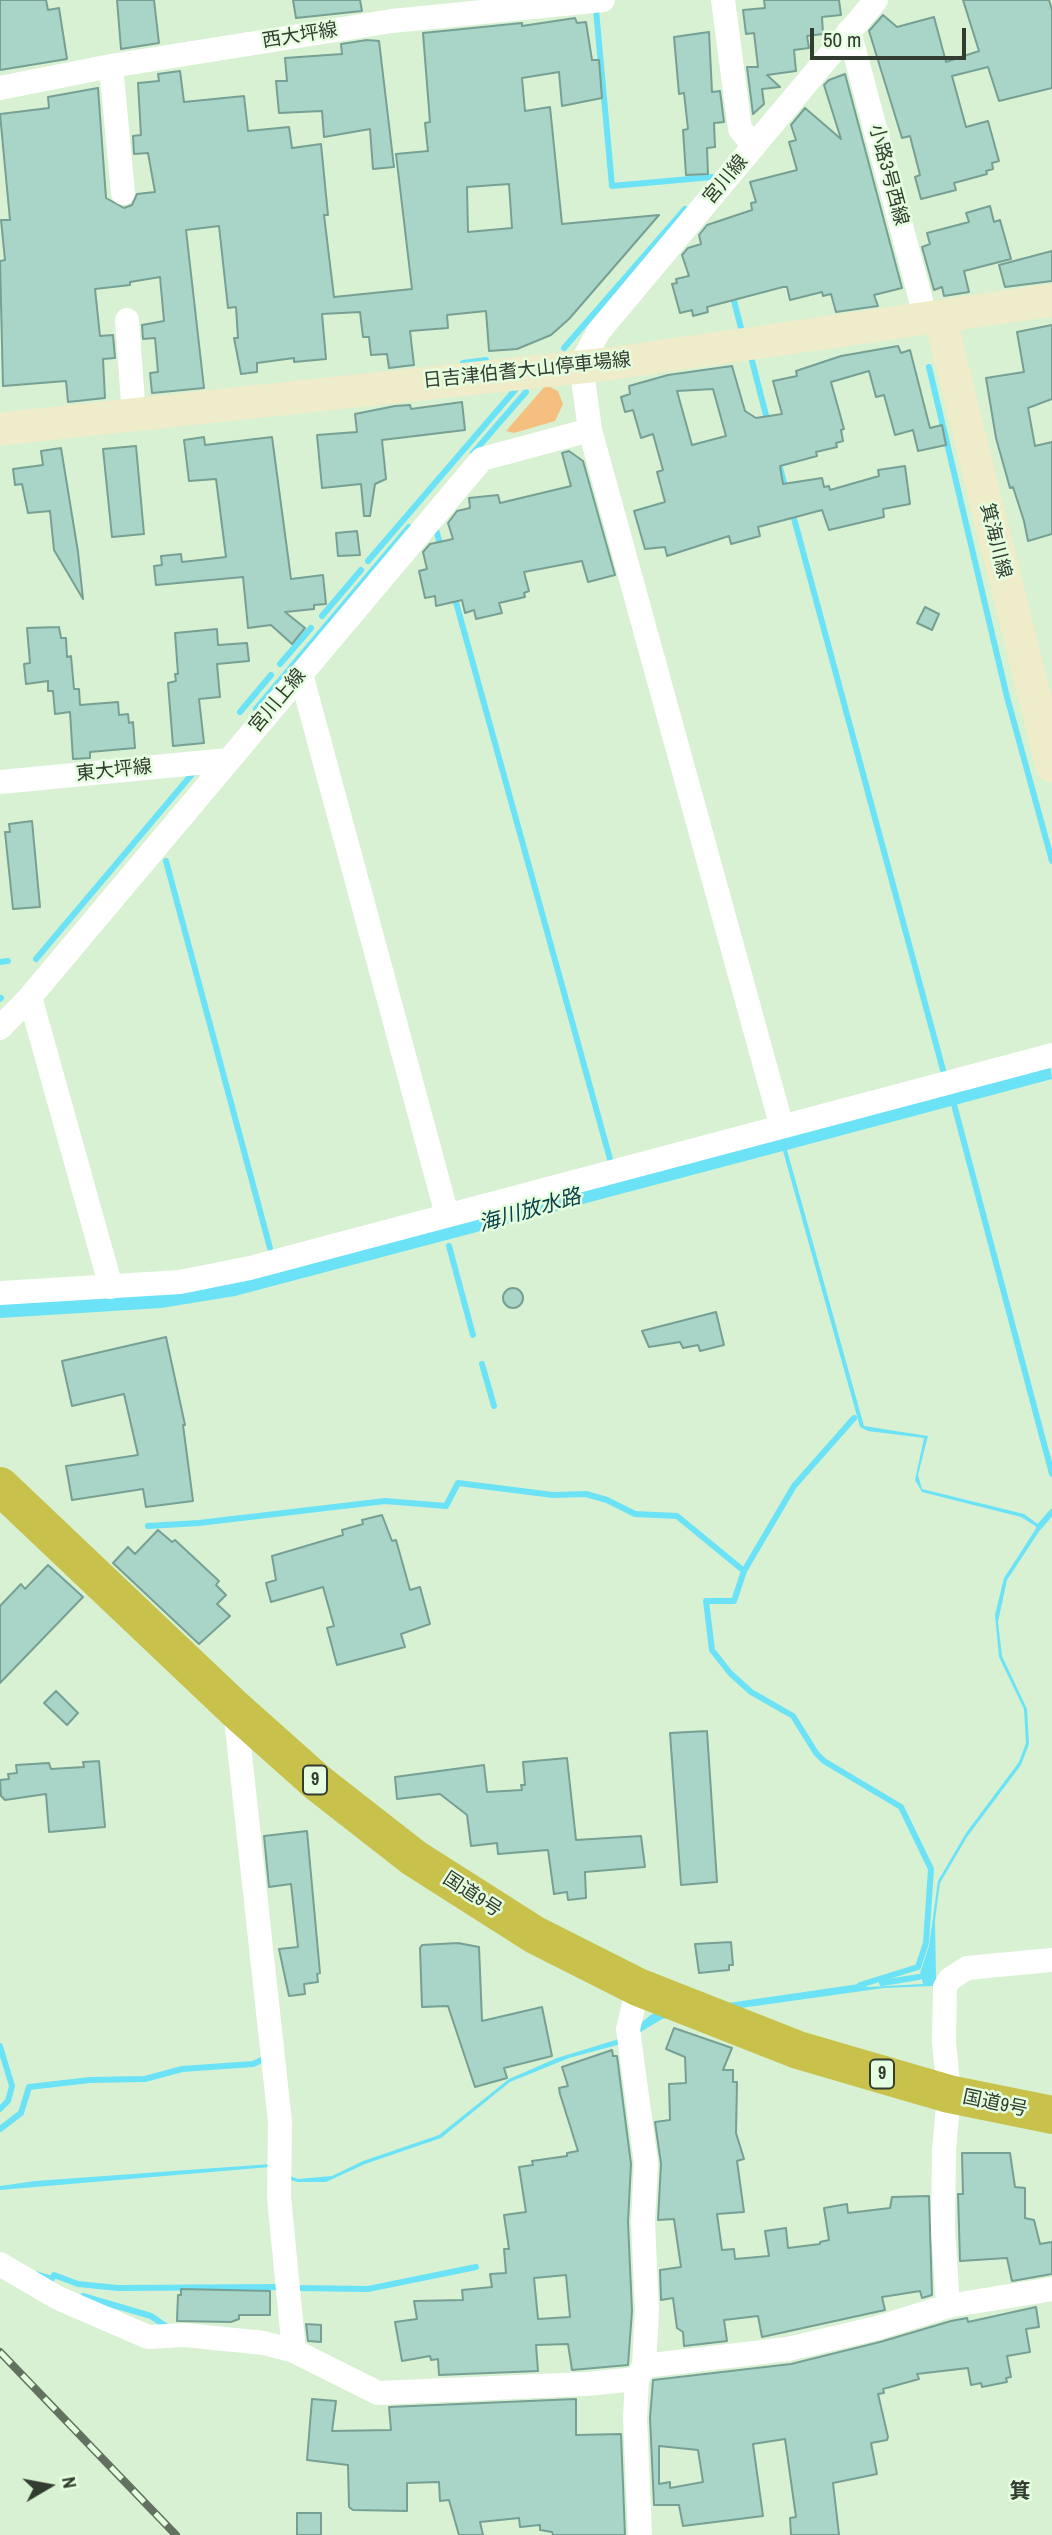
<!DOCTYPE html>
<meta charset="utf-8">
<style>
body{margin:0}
#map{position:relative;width:1052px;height:2535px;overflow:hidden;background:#d8f1d2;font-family:"Archivo Narrow",sans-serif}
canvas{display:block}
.north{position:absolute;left:14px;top:2451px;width:70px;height:70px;-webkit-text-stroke:5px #e5fedf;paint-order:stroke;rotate:80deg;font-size:19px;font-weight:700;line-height:28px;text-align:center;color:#323c30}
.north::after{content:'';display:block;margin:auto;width:24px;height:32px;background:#323c30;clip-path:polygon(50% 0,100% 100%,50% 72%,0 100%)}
.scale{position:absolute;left:810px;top:28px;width:156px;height:32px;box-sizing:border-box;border:4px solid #323c30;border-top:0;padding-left:9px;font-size:21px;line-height:24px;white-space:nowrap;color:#323c30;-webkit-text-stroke:5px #e5fedf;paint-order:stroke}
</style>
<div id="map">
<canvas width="1052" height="2535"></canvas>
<div class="north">N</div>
<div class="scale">50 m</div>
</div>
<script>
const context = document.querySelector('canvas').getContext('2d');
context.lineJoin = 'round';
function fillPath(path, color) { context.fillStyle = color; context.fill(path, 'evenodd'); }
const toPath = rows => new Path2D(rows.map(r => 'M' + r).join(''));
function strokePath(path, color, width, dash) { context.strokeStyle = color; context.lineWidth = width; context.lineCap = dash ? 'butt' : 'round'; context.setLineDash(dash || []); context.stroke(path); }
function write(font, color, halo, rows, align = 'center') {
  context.font = font + ' "Archivo Narrow","Noto Sans JP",sans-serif'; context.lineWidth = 5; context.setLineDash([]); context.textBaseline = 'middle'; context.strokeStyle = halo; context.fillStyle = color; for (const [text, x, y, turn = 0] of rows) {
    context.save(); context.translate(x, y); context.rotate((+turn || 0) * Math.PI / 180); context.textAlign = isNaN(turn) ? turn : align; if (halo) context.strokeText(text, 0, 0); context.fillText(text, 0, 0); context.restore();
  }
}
fillPath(toPath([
 [546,385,558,391,563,404,555,421,514,433,506,431]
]), '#f5bf7f');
fillPath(toPath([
 [1050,1064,1052,1079,787,1150,864,1426,928,1436,918,1475,922,1489,1024,1514,1042,1527,1007,1580,998,1622,1002,1656,1027,1709,1029,1744,1021,1765,967,1837,940,1883,935,1920,936,1979,933,1986,884,1988,662,2019,621,2044,569,2058,510,2082,441,2138,365,2164,326,2182,298,2182,286,2179,290,2176,298,2179,332,2176,363,2161,439,2135,509,2079,557,2058,622,2038,652,2014,866,1983,867,1987,923,1984,920,1973,929,1946,938,1881,966,1833,1019,1762,1026,1743,1024,1709,999,1657,995,1615,1004,1578,1037,1527,1021,1517,922,1492,915,1480,924,1438,868,1431,860,1427,783,1151,235,1296,161,1308,0,1318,0,1302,81,1299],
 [271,2164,270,2167,0,2190,0,2186,35,2181]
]), '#6ce2f6');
strokePath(toPath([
 [596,10,612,186,712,177],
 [732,293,742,332],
 [564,348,685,209],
 [751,357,768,423],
 [463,363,486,360],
 [929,367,1007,697,1052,861],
 [473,453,526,392],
 [778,460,786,490],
 [792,511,943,1070],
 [435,526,441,547],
 [368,561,515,390],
 [454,595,610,1159],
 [322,616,361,570],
 [280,664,311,628],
 [256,709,409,527],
 [240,712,271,675],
 [166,861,270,1248],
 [36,959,193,773],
 [0,962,8,961],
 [0,999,1,998],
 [952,1097,1052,1474],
 [449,1246,473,1335],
 [482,1364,494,1406],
 [854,1418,794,1486,744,1571,734,1601,706,1601,712,1650,730,1673,751,1692,793,1716,816,1753,824,1761,901,1807,931,1869,926,1943,918,1967,860,1985],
 [148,1526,199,1523,385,1501,446,1506,458,1483,553,1495,586,1494,607,1500,635,1514,677,1516,744,1571],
 [1039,1527,1052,1512],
 [882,1983,919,1977],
 [0,2046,12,2086,8,2101,0,2109],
 [0,2129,21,2113,29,2087,90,2080,145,2079,182,2069,253,2064,266,2058],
 [35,2274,52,2279,54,2275,78,2284,118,2288,284,2287],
 [295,2288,368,2289,476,2267],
 [83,2296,151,2316,167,2327]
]), '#6ce2f6', 6);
const building = toPath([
 [0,0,46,0,48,10,59,8,67,59,0,70,0,0],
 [117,0,154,0,159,43,121,49,117,0],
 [293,0,360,0,362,11,296,18,293,0],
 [764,0,839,0,841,15,822,17,823,34,807,36,809,48,794,50,796,71,767,75,780,87,762,89,764,104,753,114,747,67,758,67,754,33,746,34,743,10,765,8,764,0],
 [963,0,1049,0,1052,10,1052,88,999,101,988,67,952,76,966,127,988,121,999,161,992,163,993,169,986,171,987,174,954,183,956,190,921,199,915,177,920,175,910,136,902,138,869,31,883,15,897,27,934,17,946,62,979,51,963,0],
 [575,18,577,23,586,22,592,60,599,60,602,98,562,106,559,72,522,78,525,111,550,107,562,224,659,215,569,319,551,335,517,349,489,351,486,311,447,315,448,328,410,331,414,365,389,368,387,354,371,355,369,337,363,337,360,312,322,314,326,359,294,362,294,358,257,363,257,372,241,374,234,338,238,338,236,307,228,308,219,226,186,230,204,388,152,393,150,373,158,372,155,338,143,339,142,325,164,321,160,277,130,282,130,285,95,289,100,336,113,335,115,358,103,359,105,398,68,402,66,381,3,386,0,261,5,260,1,220,10,220,0,114,49,108,48,97,98,88,106,198,124,208,132,205,137,194,155,192,148,153,134,154,133,136,141,135,138,83,159,81,158,74,180,71,184,102,244,96,248,131,289,127,292,148,321,144,328,215,324,215,334,297,412,289,396,154,428,151,425,123,430,122,423,33,522,23,522,26,575,18],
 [509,184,512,228,468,232,467,187,509,184],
 [709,32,712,92,720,91,724,122,714,123,715,147,707,148,708,174,686,175,683,130,688,129,684,93,679,94,674,37,709,32],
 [367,40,379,41,394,167,373,169,370,129,324,137,322,111,279,113,276,81,287,81,285,58,342,54,341,44,367,40],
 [845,74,902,288,874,295,878,306,836,312,831,294,823,296,822,292,790,300,787,287,783,287,707,307,708,312,693,316,692,310,680,313,672,284,677,283,676,279,689,276,682,255,688,248,701,244,699,235,707,225,752,210,751,203,756,202,750,182,797,170,789,142,796,140,791,125,805,108,841,139,824,85,829,80,845,74],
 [990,206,994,222,1000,220,1011,259,964,271,969,292,944,296,942,287,934,290,922,247,930,244,927,233,969,222,966,213,990,206],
 [1052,251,1052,281,1005,287,999,265,1052,251],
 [1052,325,1052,399,1028,408,1035,446,1052,442,1052,534,1028,541,1024,521,1013,487,1010,488,996,438,986,378,1024,372,1017,332,1052,325],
 [898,346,901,353,910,350,930,428,942,425,946,445,918,451,913,430,895,435,884,395,876,397,869,371,831,382,844,429,841,430,843,441,836,443,837,447,816,452,817,456,780,466,783,484,822,478,824,487,829,486,830,490,879,476,878,470,905,466,910,504,883,509,884,517,829,530,822,510,758,527,760,536,731,544,729,536,667,556,665,547,645,549,634,511,665,502,657,472,663,470,653,434,641,438,633,410,625,412,621,397,630,394,629,386,668,375,732,366,745,411,756,418,782,414,773,381,797,376,796,371,841,356,898,346],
 [713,389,726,436,692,445,677,391,713,389],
 [462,402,465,430,382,440,386,479,375,484,370,516,364,516,361,484,322,488,317,435,357,432,355,414,395,406,410,405,411,409,462,402],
 [204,437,205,445,272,437,291,579,323,575,326,604,314,605,314,609,285,612,305,628,292,644,271,625,248,628,243,577,156,585,154,566,162,565,161,556,181,554,182,562,226,557,216,479,189,481,184,440,204,437],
 [136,446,144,534,112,537,103,449,136,446],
 [61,448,78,552,83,599,54,550,50,511,28,513,22,484,15,485,13,469,43,465,41,451,61,448],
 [569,451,583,461,615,575,588,582,582,561,524,572,529,591,524,593,525,597,499,603,502,613,476,619,474,610,465,613,462,600,436,606,435,596,425,598,419,571,427,569,423,552,430,544,453,539,448,523,457,511,470,508,469,498,498,495,500,503,571,486,562,453,569,451],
 [357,531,360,555,338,556,336,533,357,531],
 [925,607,939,614,932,630,917,623,925,607],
 [59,627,61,638,66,638,67,657,71,656,74,689,79,689,80,705,118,702,119,715,128,714,129,723,133,722,135,748,90,752,90,758,73,759,70,712,55,714,53,691,48,691,48,681,26,684,24,664,30,663,27,628,59,627],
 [217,629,218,645,247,643,249,661,217,664,220,697,199,699,204,743,173,746,168,683,176,681,175,674,178,674,175,633,217,629],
 [32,821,40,907,13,909,5,832,10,832,9,824,32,821],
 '503 1298a10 10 0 1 1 20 0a10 10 0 1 1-20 0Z',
 [716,1312,724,1345,700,1351,698,1345,683,1348,680,1342,649,1347,642,1331,716,1312],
 [166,1337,185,1425,183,1425,193,1501,146,1507,143,1489,72,1500,66,1466,138,1455,124,1394,72,1406,62,1361,166,1337],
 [382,1515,392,1541,396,1540,410,1590,420,1587,430,1624,401,1634,405,1647,337,1665,327,1628,334,1626,323,1587,271,1602,266,1583,276,1580,272,1556,343,1535,342,1530,363,1524,362,1520,382,1515],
 [158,1530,172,1542,175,1540,219,1581,216,1585,226,1595,217,1604,230,1616,199,1644,113,1563,128,1547,135,1554,158,1530],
 [48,1565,83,1597,0,1683,0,1606,21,1584,25,1589,48,1565],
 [56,1691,78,1713,67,1725,44,1703,56,1691],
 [707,1731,717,1882,681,1885,670,1733,707,1731],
 [567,1758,576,1840,641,1836,645,1867,585,1872,586,1898,568,1900,567,1892,554,1894,548,1850,498,1854,497,1843,471,1846,467,1815,440,1794,397,1799,395,1777,484,1765,487,1792,522,1790,521,1785,525,1785,523,1762,567,1758],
 [99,1761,105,1827,49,1832,46,1794,5,1800,1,1796,0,1780,9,1779,8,1774,17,1773,16,1765,49,1763,51,1769,84,1767,83,1762,99,1761],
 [307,1831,320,1973,317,1974,318,1982,304,1984,305,1994,289,1996,279,1949,298,1947,291,1884,269,1887,264,1836,307,1831],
 [731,1942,733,1965,729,1965,729,1970,699,1973,695,1944,731,1942],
 [458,1943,479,1947,482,2021,542,2007,552,2056,504,2068,507,2078,475,2087,448,2006,422,2007,420,1948,422,1945,458,1943],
 [674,2028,732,2048,723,2070,733,2070,733,2082,737,2082,736,2133,744,2159,737,2161,744,2212,717,2214,722,2250,734,2249,735,2259,769,2256,765,2231,786,2228,788,2248,820,2244,820,2242,829,2240,824,2208,847,2204,848,2213,890,2208,892,2197,929,2196,932,2295,922,2298,920,2291,882,2297,885,2310,762,2337,758,2316,724,2320,727,2341,684,2346,683,2332,677,2328,673,2298,661,2300,660,2270,681,2267,674,2219,658,2220,661,2164,655,2122,670,2120,669,2084,686,2083,685,2057,666,2049,674,2028],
 [612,2050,613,2056,617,2056,631,2164,628,2222,632,2311,628,2365,572,2370,568,2344,536,2345,538,2371,439,2375,438,2359,431,2360,430,2356,402,2361,395,2322,417,2319,414,2301,463,2300,462,2290,492,2287,490,2274,506,2273,504,2249,509,2249,504,2215,526,2212,519,2167,533,2165,532,2161,567,2156,567,2153,578,2151,560,2094,559,2088,568,2086,562,2067,612,2050],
 [566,2275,570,2317,538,2319,534,2278,566,2275],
 [962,2153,1010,2153,1015,2187,1025,2188,1025,2218,1034,2220,1040,2244,1052,2242,1052,2274,1012,2281,1007,2258,960,2261,958,2194,963,2194,962,2153],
 [181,2289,270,2291,270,2315,239,2315,239,2319,231,2322,177,2321,178,2295,181,2295,181,2289],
 [1036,2307,1039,2327,1026,2329,1030,2352,1007,2356,1011,2377,1006,2378,1007,2382,982,2387,981,2383,971,2385,968,2368,917,2374,919,2379,883,2389,884,2393,878,2394,888,2437,887,2440,871,2443,877,2474,833,2483,839,2535,791,2535,790,2518,796,2517,785,2439,753,2444,763,2516,683,2526,679,2505,654,2505,650,2418,653,2380,791,2364,880,2342,951,2321,967,2318,968,2322,1036,2307],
 [659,2446,698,2450,703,2482,670,2488,670,2482,659,2484,659,2446],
 [306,2324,321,2325,321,2342,308,2341,306,2324],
 [312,2399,336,2401,332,2431,391,2430,389,2407,576,2399,576,2435,621,2434,625,2535,553,2535,552,2532,540,2530,540,2525,520,2527,519,2518,480,2522,483,2535,459,2535,449,2500,440,2501,439,2482,407,2483,407,2511,353,2510,349,2507,348,2465,307,2460,312,2399],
 [297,2513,321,2513,321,2535,297,2535,297,2513]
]);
fillPath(building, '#a9d4c8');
strokePath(building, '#76a094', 2);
strokePath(toPath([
 [723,0,740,129,754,146],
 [849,31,926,319],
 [111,66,123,193],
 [0,88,111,66,392,21,603,0],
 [127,320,134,416],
 [301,674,447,1215],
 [0,782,228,760],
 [30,997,111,1287],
 [0,1028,30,997,482,459,590,430],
 [781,1124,590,430,581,364,599,331,876,0],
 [0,1293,180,1282,250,1268,1052,1055],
 [235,1709,280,2122,279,2197,294,2351],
 [638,1987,628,2029,646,2163,643,2221,647,2311,644,2366,637,2379,635,2418,640,2535],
 [0,2264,58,2298,148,2337,185,2335,264,2343,294,2351,378,2393,586,2384,637,2379],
 [948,2306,943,2229,944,2151,949,2094,944,2041,945,1987,950,1979,967,1968,1052,1960],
 [644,2366,788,2349,877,2328,948,2306,1052,2289]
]), '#fff', 24);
strokePath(toPath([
 [940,317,1052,766],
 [0,429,608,364,1052,300]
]), '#eeecc9', 33);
strokePath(toPath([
 [0,1486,235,1709,318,1783,414,1858,535,1935,638,1987,798,2050,949,2094,1052,2115]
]), '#c8c14c', 38);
const rail = toPath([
 [0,2352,176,2535]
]);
strokePath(rail, '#637160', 8);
strokePath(rail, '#e5fedf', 5, [16]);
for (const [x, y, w] of [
 [315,1780,24],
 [882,2074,24]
]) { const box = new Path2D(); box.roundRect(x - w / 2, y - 14.5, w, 29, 5); context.fillStyle = '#e5fedf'; context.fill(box); strokePath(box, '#323c30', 2); }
write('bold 18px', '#323c30', null, [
 ["9",315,1780],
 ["9",882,2074]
]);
write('19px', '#323c30', '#e5fedf', [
 ["西大坪線",300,36,-9],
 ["小路3号西線",888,175,75],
 ["宮川線",726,180,-50],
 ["日吉津伯耆大山停車場線",527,371,-6],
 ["箕海川線",995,541,76],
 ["宮川上線",278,701,-50],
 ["東大坪線",114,771,-6],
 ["国道9号",472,1895,33],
 ["国道9号",995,2104,12]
]);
write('italic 21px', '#09414a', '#e5fedf', [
 ["海川放水路",530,1211,-16]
]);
write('bold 21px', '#323c30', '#e5fedf', [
 ["箕",1020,2492]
]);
</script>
